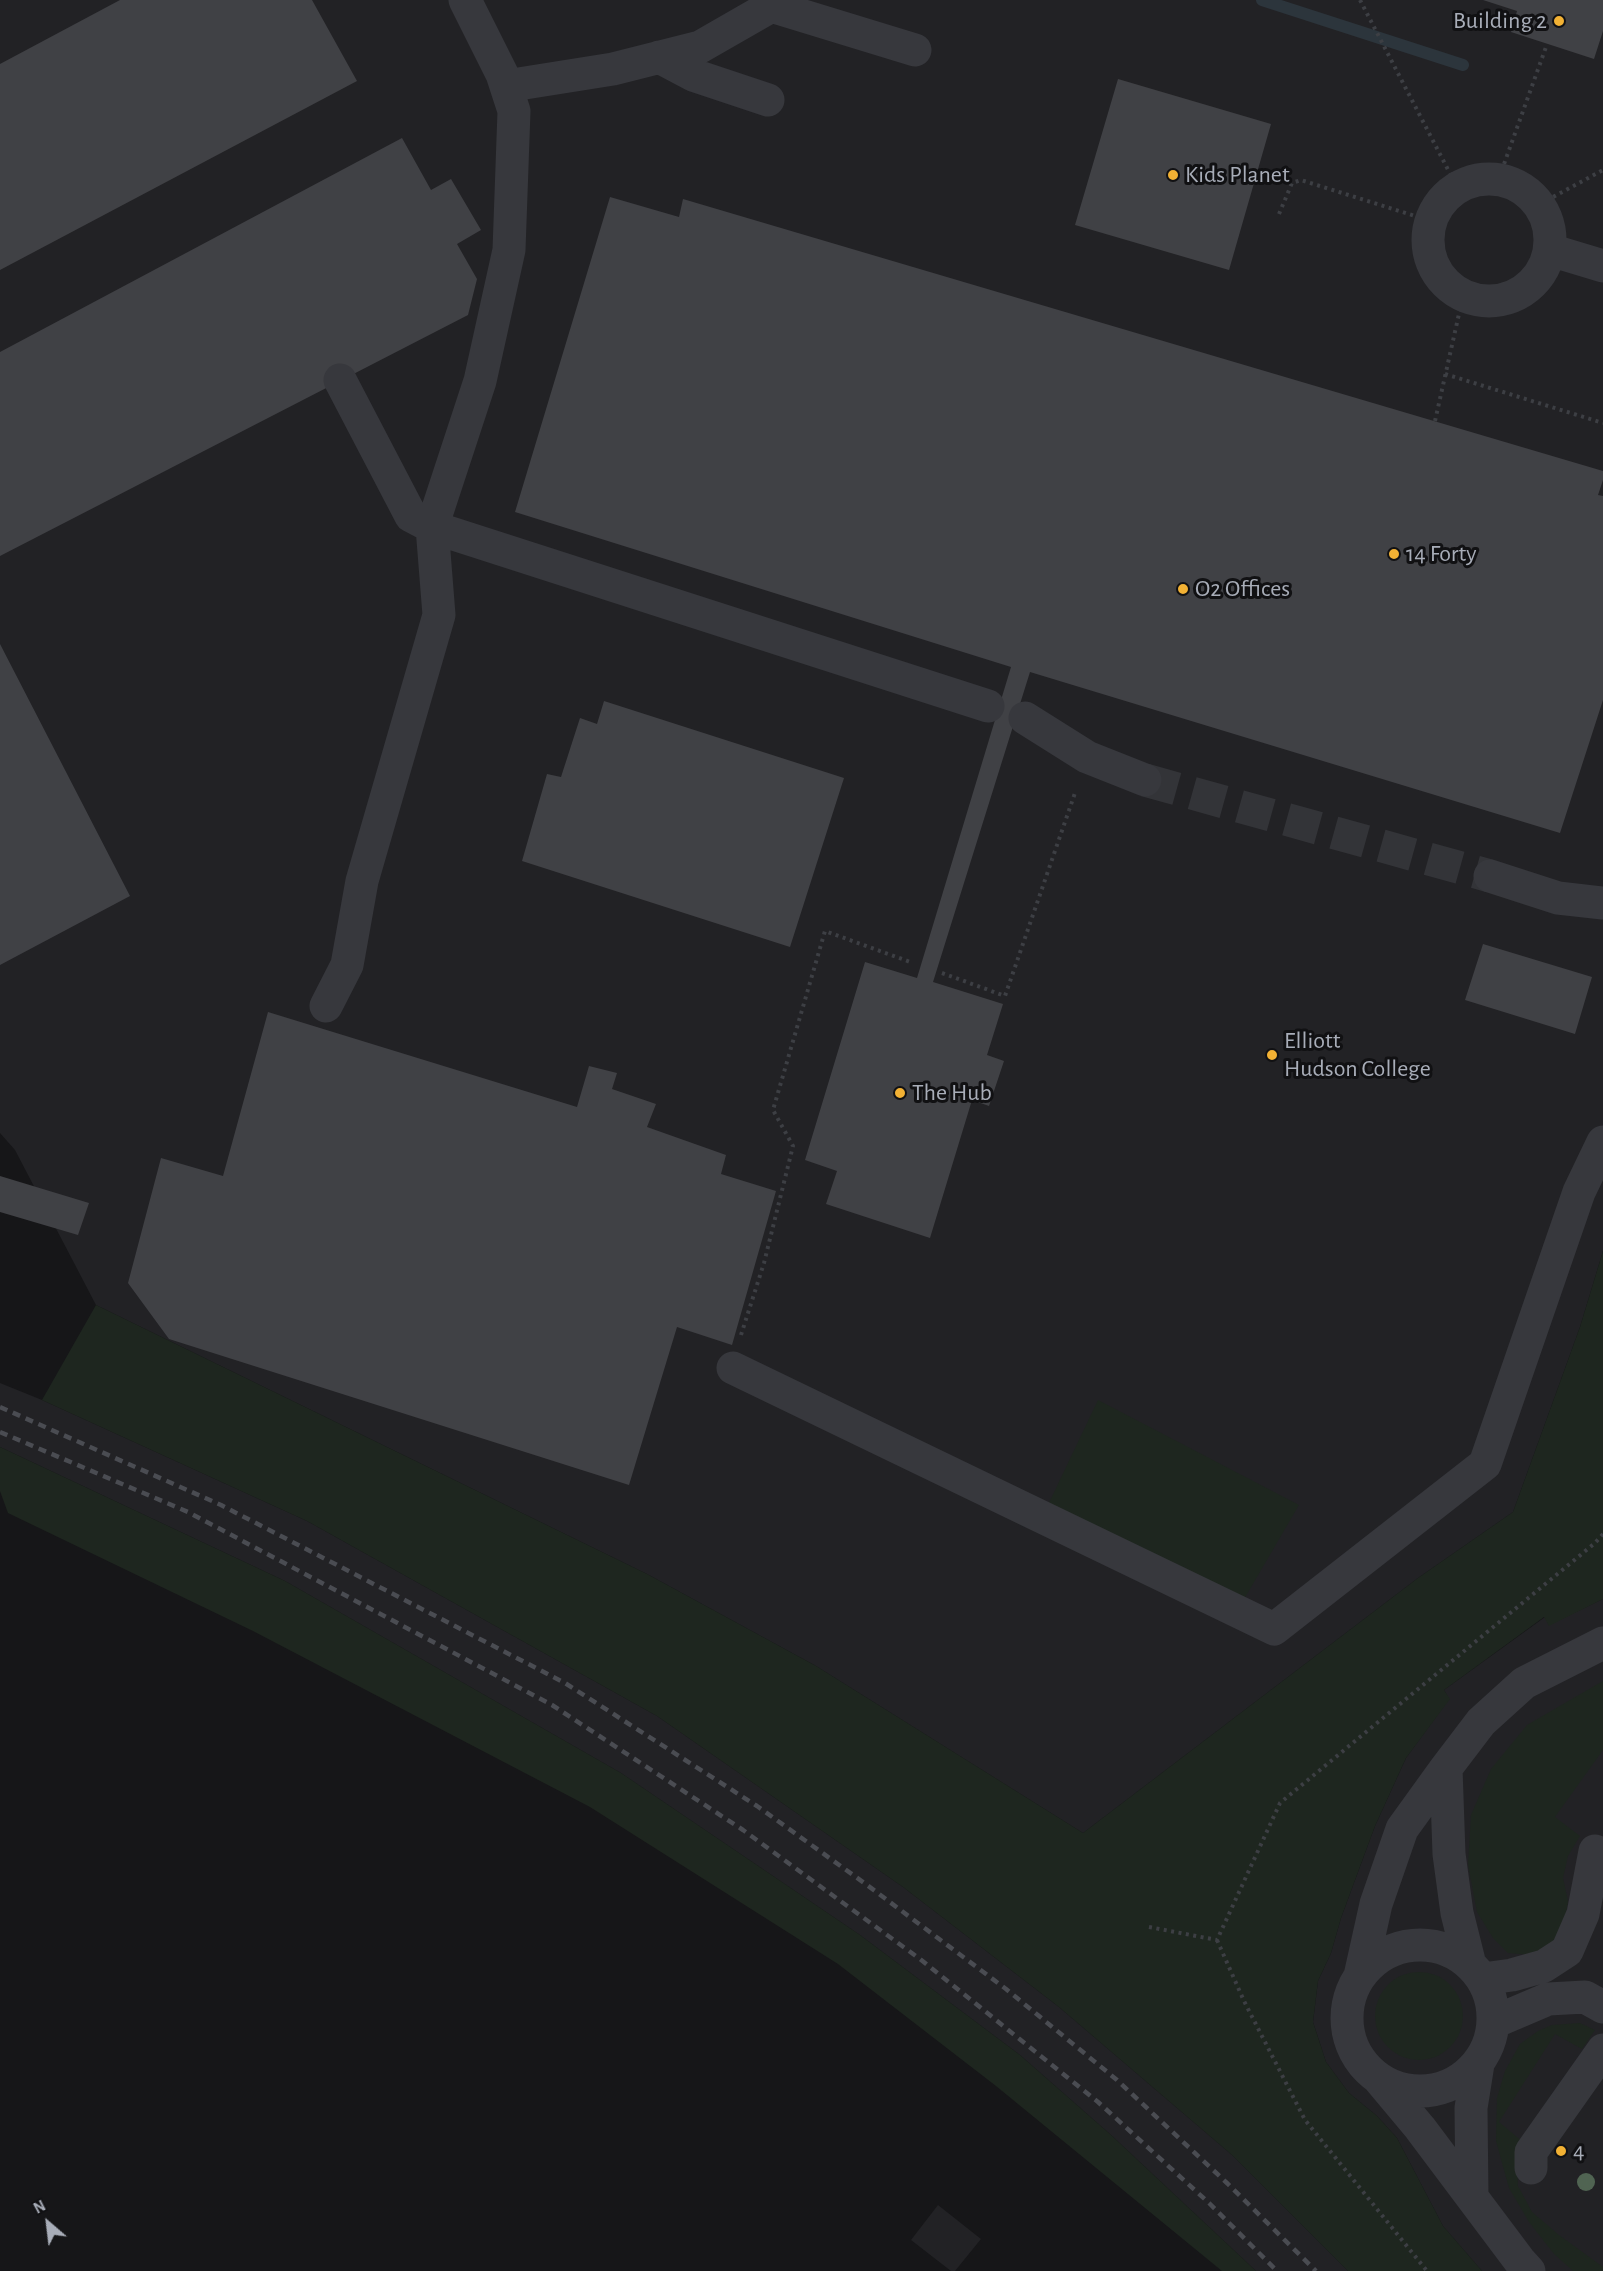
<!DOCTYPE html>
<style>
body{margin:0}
#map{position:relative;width:1603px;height:2271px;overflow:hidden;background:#161618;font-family:"Alegreya Sans",sans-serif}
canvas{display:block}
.north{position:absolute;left:18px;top:2193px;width:60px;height:60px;-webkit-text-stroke:4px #111113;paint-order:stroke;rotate:332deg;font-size:16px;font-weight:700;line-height:24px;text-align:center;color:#a8adb8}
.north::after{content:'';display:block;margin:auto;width:21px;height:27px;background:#a8adb8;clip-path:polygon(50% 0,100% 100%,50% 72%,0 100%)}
</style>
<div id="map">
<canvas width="1603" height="2271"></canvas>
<div class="north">N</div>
</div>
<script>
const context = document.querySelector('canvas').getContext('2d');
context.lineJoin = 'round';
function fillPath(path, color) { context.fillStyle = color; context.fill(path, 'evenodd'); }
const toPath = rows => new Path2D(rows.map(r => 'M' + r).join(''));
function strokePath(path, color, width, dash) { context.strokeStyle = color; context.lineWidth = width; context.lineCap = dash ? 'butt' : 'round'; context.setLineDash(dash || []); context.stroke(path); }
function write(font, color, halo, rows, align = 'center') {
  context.font = font + ' "Alegreya Sans",sans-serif'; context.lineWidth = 6; context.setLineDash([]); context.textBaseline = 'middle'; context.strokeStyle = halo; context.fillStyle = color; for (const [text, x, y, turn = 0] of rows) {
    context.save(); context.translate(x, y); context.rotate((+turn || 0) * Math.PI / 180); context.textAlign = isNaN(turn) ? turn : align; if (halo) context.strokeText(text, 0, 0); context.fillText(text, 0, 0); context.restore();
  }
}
fillPath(toPath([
 [0,0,1603,0,1603,1251,1580,1327,1513,1512,1418,1578,1083,1833,816,1666,647,1574,96,1305,15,1150,0,1133],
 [0,1383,42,1400,307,1521,657,1716,903,1887,1059,2007,1232,2155,1348,2271,1256,2271,1111,2135,1020,2055,860,1935,621,1773,285,1581,0,1447],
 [1603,1599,1603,2271,1482,2271,1443,2226,1397,2138,1377,2116,1349,2093,1326,2062,1313,2022,1318,1981,1331,1953,1341,1918,1375,1826,1406,1758,1449,1699,1444,1690,1545,1617,1549,1625],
 [938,2205,981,2239,955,2271,951,2271,911,2240]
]), '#222225');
fillPath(toPath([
 [1603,1251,1603,1599,1549,1626,1544,1617,1444,1690,1450,1699,1406,1758,1375,1826,1341,1918,1331,1953,1318,1981,1313,2022,1326,2062,1349,2093,1377,2116,1397,2138,1443,2226,1482,2271,1348,2271,1232,2155,1059,2007,903,1887,657,1716,307,1521,42,1400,96,1305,647,1574,816,1666,1083,1833,1418,1578,1513,1512,1580,1327],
 [1098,1400,1299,1505,1243,1601,1048,1505],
 [0,1447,285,1581,621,1773,860,1935,1020,2055,1111,2135,1256,2271,1222,2271,996,2086,838,1964,590,1807,253,1631,8,1513,0,1491],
 [1603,1681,1603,1750,1555,1817,1580,1836,1568,1856,1563,1878,1568,1901,1565,1920,1552,1944,1532,1955,1508,1953,1493,1938,1477,1912,1468,1865,1471,1815,1491,1769,1527,1725],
 '1375 2016a44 44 0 1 1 88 0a44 44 0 1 1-88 0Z',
 [1580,2023,1595,2030,1582,2049,1555,2034,1499,2122,1523,2142,1517,2160,1518,2186,1532,2212,1559,2235,1603,2267,1603,2271,1573,2271,1554,2254,1529,2222,1509,2188,1496,2141,1497,2098,1505,2071,1520,2044,1538,2031,1552,2025]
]), '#1e261f');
strokePath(toPath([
 [1262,0,1463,65]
]), '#2c353c', 12);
fillPath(toPath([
 [120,0,312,0,357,81,0,270,0,64],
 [1483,0,1603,0,1603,31,1594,59,1511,32,1517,11],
 [1118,79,1271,124,1229,270,1075,225],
 [402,138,431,190,451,179,481,230,457,244,477,279,468,315,0,556,0,352],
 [610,197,679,217,683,199,1603,471,1603,480,1598,495,1603,496,1603,700,1560,833,1030,672,933,982,1003,1004,987,1055,1004,1061,989,1106,972,1100,930,1238,826,1204,837,1171,805,1160,865,962,917,978,1011,667,515,512],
 [0,644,130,896,0,965],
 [604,701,844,778,790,947,522,861,547,774,561,777,580,718,597,724],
 [1483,944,1592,977,1575,1034,1465,1000],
 [268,1012,577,1107,589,1066,617,1073,612,1089,656,1104,647,1127,726,1155,721,1174,776,1191,732,1345,677,1327,629,1485,169,1339,128,1283,161,1158,223,1176],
 [0,1176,89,1203,78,1235,0,1212]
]), '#404145');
strokePath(toPath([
 [1145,780,1490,876]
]), '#333438', 33, [33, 16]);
strokePath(toPath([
 [1360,0,1457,187],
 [1499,178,1546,47],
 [1540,204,1603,170],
 [1279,214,1292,183,1301,180,1431,221],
 [1445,374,1603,423],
 [1435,421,1463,296],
 [942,973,1005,996,1076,790],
 [741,1335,764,1263,793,1146,773,1110,825,931,913,963],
 [1149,1927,1217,1940,1280,1803,1595,1543,1603,1534],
 [1217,1940,1244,2001,1305,2120,1427,2271]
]), '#3d3f44', 4, [3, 4.5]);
strokePath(toPath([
 [771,6,915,50],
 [659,57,693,75,768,100],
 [506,86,613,69,700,47,782,0],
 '1428 240a61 61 0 1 1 122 0a61 61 0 1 1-122 0Z',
 [1550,250,1603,266],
 [340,380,411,516,432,527,988,706],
 [1025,718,1087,757,1145,780],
 [1490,876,1558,898,1603,903],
 [326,1006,347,965,362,881,439,615,432,527,480,381,509,250,514,111,502,74,465,0],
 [733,1368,1274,1629,1485,1464,1579,1192,1603,1142],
 [1446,1768,1449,1854,1457,1913,1469,1961],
 '1347 2018a73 73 0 1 1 146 0a73 73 0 1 1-146 0Z',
 [1360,1976,1376,1904,1402,1829,1446,1768,1481,1722,1524,1683,1603,1643],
 [1483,1979,1512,1975,1544,1966,1567,1951,1583,1914,1595,1851],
 [1494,2022,1548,1999,1585,1997,1603,2007],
 [1379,2079,1420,2128,1519,2260,1529,2271],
 [1531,2168,1531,2152,1603,2050],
 [1472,2197,1471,2108,1478,2064]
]), '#37383d', 33);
strokePath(toPath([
 [0,1407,221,1505,565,1683,757,1806,867,1885,1006,1989,1117,2080,1228,2184,1316,2271],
 [0,1432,188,1512,552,1705,743,1830,920,1959,1098,2102,1209,2203,1277,2271]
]), '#4a4c52', 4.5, [8, 6]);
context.fillStyle = '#506452';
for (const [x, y] of [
 [1586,2182]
]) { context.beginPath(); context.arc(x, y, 9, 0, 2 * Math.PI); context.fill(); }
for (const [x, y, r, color] of [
 [1559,21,6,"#f2b134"],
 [1173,175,6,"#f2b134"],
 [1394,554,6,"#f2b134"],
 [1183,589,6,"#f2b134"],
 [1272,1055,6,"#f2b134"],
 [900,1093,6,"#f2b134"],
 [1561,2151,6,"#f2b134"]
]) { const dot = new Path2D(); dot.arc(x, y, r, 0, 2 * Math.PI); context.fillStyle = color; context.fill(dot); strokePath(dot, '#111113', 2); }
write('24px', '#a8adb8', '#111113', [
 ["Building 2",1547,21,"right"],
 ["Kids Planet",1185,175],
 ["14 Forty",1406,554],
 ["O2 Offices",1195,589],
 ["Elliott",1284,1041],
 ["Hudson College",1284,1069],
 ["The Hub",912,1093],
 ["4",1573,2151]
], 'left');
</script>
